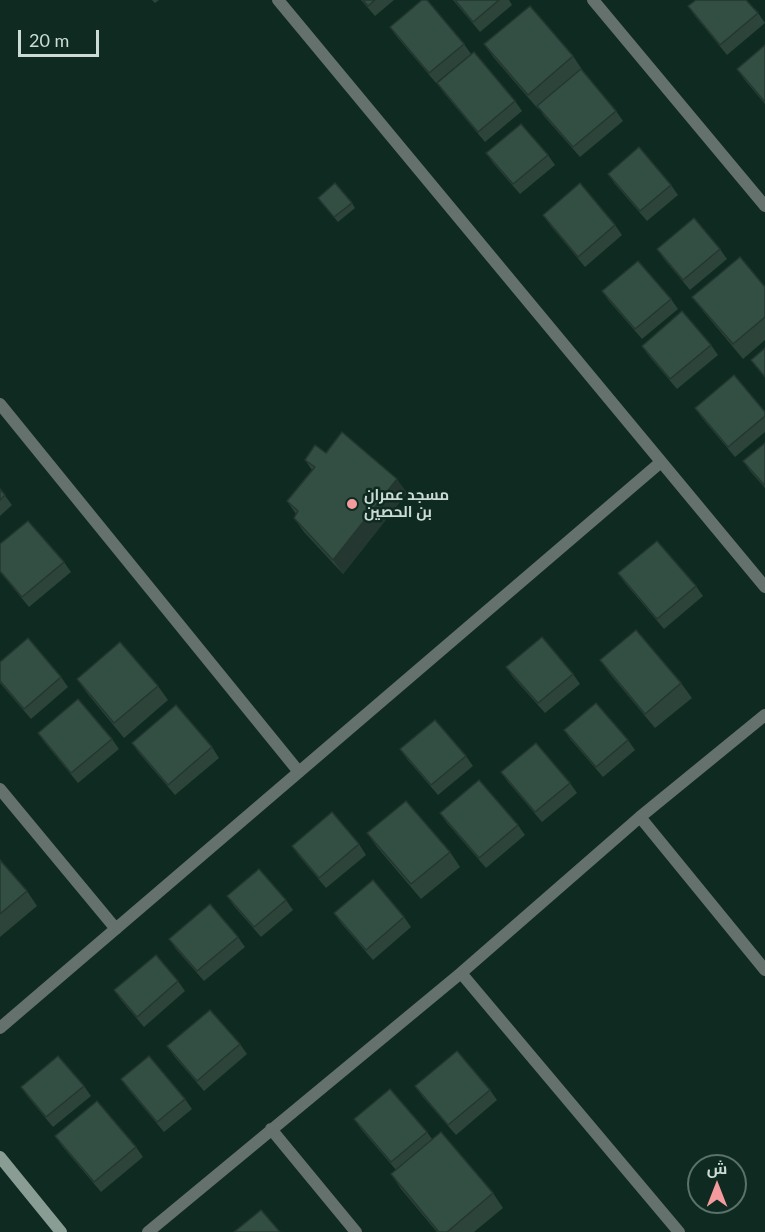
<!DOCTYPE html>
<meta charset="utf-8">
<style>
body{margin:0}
#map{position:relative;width:765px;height:1232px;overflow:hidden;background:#0f2b21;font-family:Lato,Cairo,sans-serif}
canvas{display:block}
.north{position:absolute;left:687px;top:1154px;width:60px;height:60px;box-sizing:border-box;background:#0f2b21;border:2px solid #5b7169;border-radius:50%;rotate:0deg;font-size:16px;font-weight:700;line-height:24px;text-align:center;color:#ccdbd5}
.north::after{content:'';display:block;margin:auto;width:21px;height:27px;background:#f59b9d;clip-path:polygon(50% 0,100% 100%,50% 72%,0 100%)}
.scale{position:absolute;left:18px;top:30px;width:81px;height:27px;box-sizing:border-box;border:3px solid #ccdbd5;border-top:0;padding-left:8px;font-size:18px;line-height:21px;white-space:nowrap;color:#ccdbd5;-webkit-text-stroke:4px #0f2b21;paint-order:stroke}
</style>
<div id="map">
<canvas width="765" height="1232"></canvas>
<div class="north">ش</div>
<div class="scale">20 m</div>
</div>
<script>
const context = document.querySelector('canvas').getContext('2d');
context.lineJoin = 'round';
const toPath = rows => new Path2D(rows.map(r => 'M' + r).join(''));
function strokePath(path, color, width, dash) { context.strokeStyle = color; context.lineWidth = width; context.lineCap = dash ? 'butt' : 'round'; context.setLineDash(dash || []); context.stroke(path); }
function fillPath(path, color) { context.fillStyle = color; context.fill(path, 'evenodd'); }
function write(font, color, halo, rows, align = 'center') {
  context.font = font + ' Lato,Cairo,sans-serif'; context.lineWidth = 5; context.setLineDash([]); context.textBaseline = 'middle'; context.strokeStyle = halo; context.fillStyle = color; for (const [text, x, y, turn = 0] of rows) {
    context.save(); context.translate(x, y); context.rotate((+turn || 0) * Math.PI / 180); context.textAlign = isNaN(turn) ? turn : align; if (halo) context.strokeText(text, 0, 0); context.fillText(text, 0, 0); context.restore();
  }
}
strokePath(toPath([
 [278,0,765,587],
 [593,0,765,206],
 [0,404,299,772],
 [0,789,116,929],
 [640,817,765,970],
 [461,973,679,1232],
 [0,1028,661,462],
 [271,1129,356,1232],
 [148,1232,461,973,640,817,765,715]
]), '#65716c', 12);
strokePath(toPath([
 [0,1157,61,1232]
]), '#899d94', 12);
fillPath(toPath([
 [152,0,159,0,155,3],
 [361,0,394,0,375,16],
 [453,0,509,0,512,5,480,32],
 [688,6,758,13,765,23,727,55,695,16],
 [390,27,464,44,471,54,436,83,397,37],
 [484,44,573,56,583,71,616,111,623,121,580,157,544,116,539,108,538,109,494,58],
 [765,45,765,104,744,79,737,69],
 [437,83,515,101,522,111,485,142,444,93],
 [486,153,548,155,555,165,520,194,493,163],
 [608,174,671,185,678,195,647,221,615,184],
 [318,198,352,203,355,208,338,222],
 [543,215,615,225,622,235,585,267,550,225],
 [657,249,720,249,727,259,690,290,664,259],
 [765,287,765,340,743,359,703,311,692,297],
 [602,291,671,299,678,309,642,339,609,301],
 [711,345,718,355,677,389,649,356,642,346],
 [695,408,765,412,765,432,735,457,702,418],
 [765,443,765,488,750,471,743,461],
 [326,453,407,493,343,574,304,532,294,518,296,514,287,501,312,470,305,460],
 [0,489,12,505,0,516],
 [0,544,64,562,71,572,29,607,0,572],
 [618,573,696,586,703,596,664,629,625,583],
 [600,660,681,683,692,698,655,728,610,674],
 [0,662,61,677,68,687,31,719,0,683],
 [506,667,573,674,580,684,545,713,513,677],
 [77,679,158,686,168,700,124,738,87,693],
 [564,730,628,740,635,750,603,777,571,740],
 [38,733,112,739,119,749,78,783,45,743],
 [132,743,212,747,219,758,175,795,139,753],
 [400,749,466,756,473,766,438,795,407,759],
 [501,772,570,783,577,793,542,822,508,782],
 [440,813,518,825,525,835,486,868,447,823],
 [367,833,450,852,460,867,421,899,377,847],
 [359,844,366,855,326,888,299,856,292,846],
 [0,860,27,891,37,906,0,937],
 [227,896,286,900,293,910,261,937,234,906],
 [334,913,404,917,411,927,373,960,341,923],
 [238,937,245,947,204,981,176,949,169,939],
 [178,981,185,991,144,1027,121,1000,114,990],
 [240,1044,247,1054,204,1091,174,1056,167,1046],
 [121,1079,185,1099,192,1109,164,1132,128,1089],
 [84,1086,91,1096,53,1127,28,1097,21,1087],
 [415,1086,490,1090,497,1100,456,1135,422,1096],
 [354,1119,427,1132,432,1139,493,1193,503,1208,474,1232,437,1232,401,1189,391,1174,396,1170,361,1129],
 [55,1136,136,1147,143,1157,101,1192,62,1146]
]), '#2c443a');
fillPath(toPath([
 [397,479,407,493,343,574,333,560]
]), '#243730');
const building = toPath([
 [363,0,375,0,368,6,363,0],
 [422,0,427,0,464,44,429,73,390,27,422,0],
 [455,0,499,0,473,22,455,0],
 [696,0,746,0,758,13,720,45,688,6,696,0],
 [530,6,573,56,528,95,484,44,530,6],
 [765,45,765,102,737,69,765,45],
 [474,52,515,101,478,132,437,83,474,52],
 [581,69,616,111,573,147,537,106,581,69],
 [521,124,548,155,513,184,486,153,521,124],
 [639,147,671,185,640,211,608,174,639,147],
 [335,183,352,203,334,217,318,198,335,183],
 [580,183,615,225,578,257,543,215,580,183],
 [694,218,720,249,683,280,657,249,694,218],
 [740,257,765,287,765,317,733,344,692,297,740,257],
 [638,261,671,299,635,329,602,291,638,261],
 [682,311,711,345,670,379,642,346,682,311],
 [765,348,765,377,751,360,765,348],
 [734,375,765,412,765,416,728,447,695,408,734,375],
 [342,432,397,479,333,560,294,518,298,511,287,501,315,467,305,460,315,445,326,453,342,432],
 [765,443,765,486,743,461,765,443],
 [0,489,5,495,0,500,0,489],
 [28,521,64,562,22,597,0,571,0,544,28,521],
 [657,541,696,586,657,619,618,573,657,541],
 [636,630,681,683,645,714,600,660,636,630],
 [542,637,573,674,538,703,506,667,542,637],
 [28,638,61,677,24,709,0,681,0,662,28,638],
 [120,642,158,686,114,723,77,679,120,642],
 [78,699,112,739,71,773,38,733,78,699],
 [596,703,628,740,596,767,564,730,596,703],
 [176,705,212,747,168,785,132,743,176,705],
 [435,720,466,756,431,785,400,749,435,720],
 [536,743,570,783,535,812,501,772,536,743],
 [479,780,518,825,479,858,440,813,479,780],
 [406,801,450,852,411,884,367,833,406,801],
 [332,812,359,844,319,878,292,846,332,812],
 [0,860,27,891,0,914,0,860],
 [259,869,286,900,254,927,227,896,259,869],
 [373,880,404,917,366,950,334,913,373,880],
 [210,904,238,937,197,971,169,939,210,904],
 [156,955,178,981,137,1017,114,990,156,955],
 [210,1010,240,1044,197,1081,167,1046,210,1010],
 [457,1051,490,1090,448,1125,415,1086,457,1051],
 [58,1056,84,1086,46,1117,21,1087,58,1056],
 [149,1056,185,1099,157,1122,121,1079,149,1056],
 [390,1089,427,1132,391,1162,354,1119,390,1089],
 [97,1101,136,1147,94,1182,55,1136,97,1101],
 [441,1132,493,1193,447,1232,439,1232,391,1174,441,1132],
 [261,1210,280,1232,234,1232,261,1210]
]);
fillPath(building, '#334f44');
strokePath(building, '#243730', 1.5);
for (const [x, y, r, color] of [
 [352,504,6,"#f59b9d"]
]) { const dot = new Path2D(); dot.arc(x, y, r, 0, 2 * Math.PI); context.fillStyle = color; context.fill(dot); strokePath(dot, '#0f2b21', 2); }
write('bold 15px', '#ccdbd5', '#0f2b21', [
 ["مسجد عمران",364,495],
 ["بن الحصين",364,512]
], 'left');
</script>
